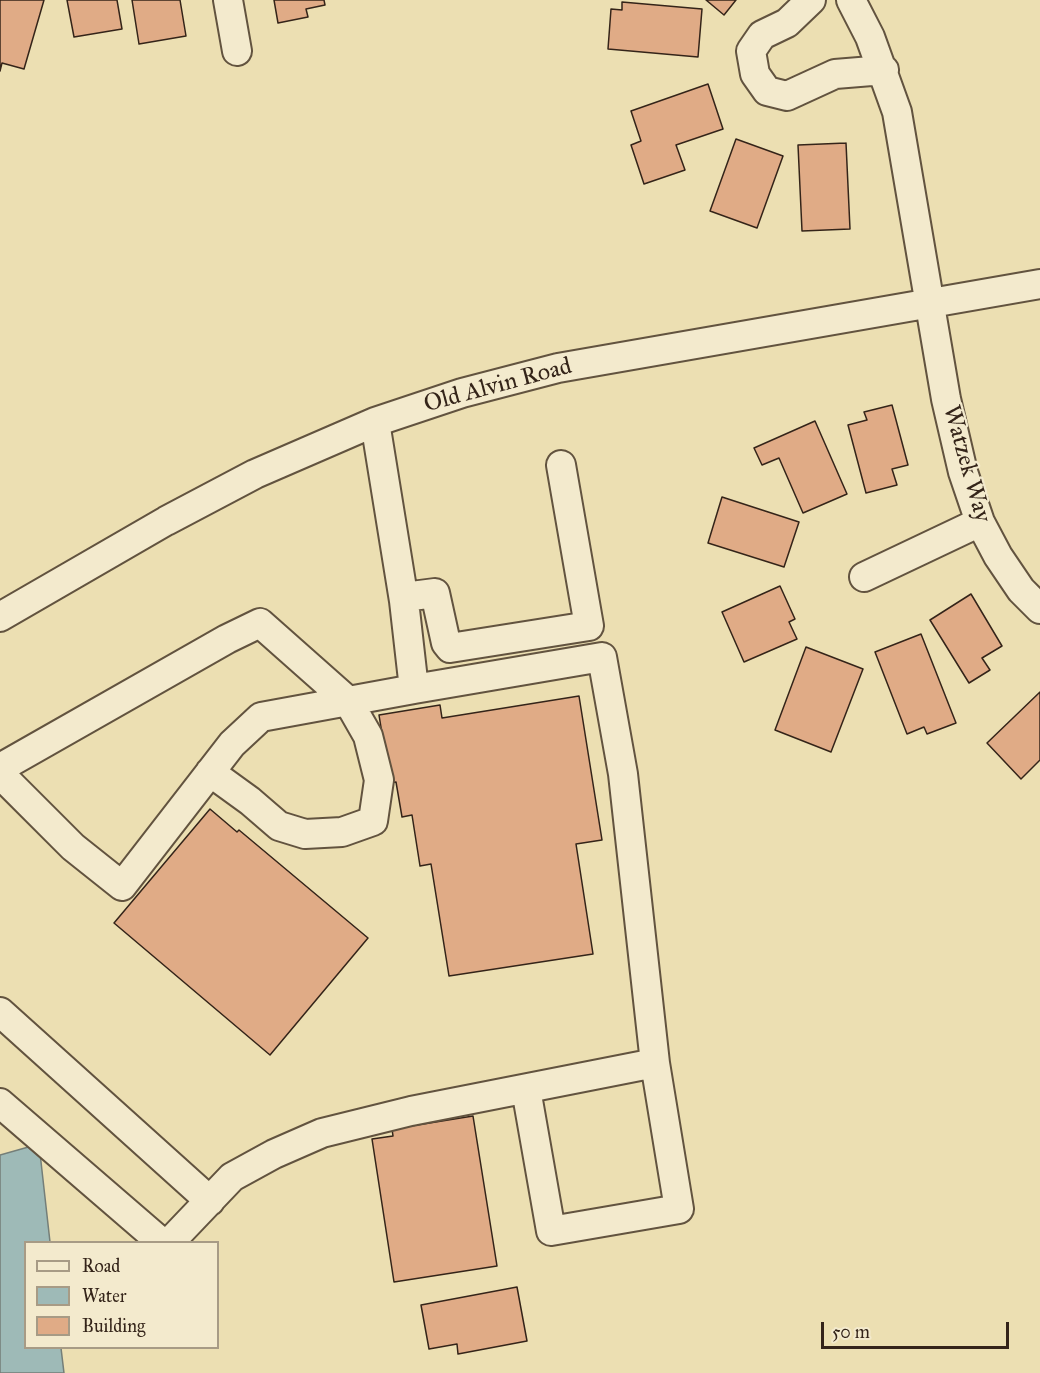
<!DOCTYPE html>
<style>
body{margin:0}
#map{position:relative;width:1040px;height:1373px;overflow:hidden;background:#ecdfb2;font-family:"IM FELL Great Primer",serif}
canvas{display:block}
.legend{position:absolute;left:24px;top:1241px;width:195px;height:108px;box-sizing:border-box;background:#f3eacd;border:2px solid #a79b85;margin:0;padding:8px 10px;list-style:none;font-size:18px;color:#342419}
.legend li{display:flex;align-items:center;gap:12px;height:30px}
.legend b{width:30px;border:2px solid #a79b85}
.scale{position:absolute;left:821px;top:1322px;width:188px;height:27px;box-sizing:border-box;border:3px solid #342419;border-top:0;padding-left:8px;font-size:18px;line-height:21px;white-space:nowrap;color:#342419;-webkit-text-stroke:4px #f3eacd;paint-order:stroke}
</style>
<div id="map">
<canvas width="1040" height="1373"></canvas>
<ul class="legend">
<li><b style="height:8px;background:#f3eacd"></b>Road</li>
<li><b style="height:16px;background:#9ebab7"></b>Water</li>
<li><b style="height:16px;background:#e0ab86"></b>Building</li>
</ul>
<div class="scale">50 m</div>
</div>
<script>
const context = document.querySelector('canvas').getContext('2d');
context.lineJoin = 'round';
function fillPath(path, color) { context.fillStyle = color; context.fill(path, 'evenodd'); }
const toPath = rows => new Path2D(rows.map(r => 'M' + r).join(''));
function strokePath(path, color, width, dash) { context.strokeStyle = color; context.lineWidth = width; context.lineCap = dash ? 'butt' : 'round'; context.setLineDash(dash || []); context.stroke(path); }
function write(font, color, halo, rows, align = 'center') {
  context.font = font + ' "IM FELL Great Primer",serif'; context.lineWidth = 4.5; context.setLineDash([]); context.textBaseline = 'middle'; context.strokeStyle = halo; context.fillStyle = color; for (const [text, x, y, turn = 0] of rows) {
    context.save(); context.translate(x, y); context.rotate((+turn || 0) * Math.PI / 180); context.textAlign = isNaN(turn) ? turn : align; if (halo) context.strokeText(text, 0, 0); context.fillText(text, 0, 0); context.restore();
  }
}
const water = toPath([
 [39,1144,50,1242,26,1242,26,1348,61,1348,64,1373,0,1373,0,1155,39,1144]
]);
fillPath(water, '#9ebab7');
strokePath(water, '#747e78', 1.5);
const building = toPath([
 [0,0,44,0,24,69,2,63,0,71,0,0],
 [67,0,117,0,122,29,74,37,67,0],
 [132,0,180,0,186,36,139,44,132,0],
 [274,0,324,0,325,5,306,9,308,17,278,23,274,0],
 [706,0,736,0,724,15,706,0],
 [622,2,702,9,698,57,608,49,611,9,622,10,622,2],
 [708,84,723,129,676,145,685,170,644,184,631,145,641,141,631,111,708,84],
 [736,139,783,156,757,228,710,211,736,139],
 [846,143,850,229,802,231,798,145,846,143],
 [892,405,908,465,892,469,897,485,866,493,848,425,867,420,864,412,892,405],
 [815,421,847,494,803,513,779,458,762,465,754,448,815,421],
 [722,497,799,522,784,567,708,543,722,497],
 [780,586,795,619,789,622,797,639,744,662,722,612,780,586],
 [971,594,1002,646,982,658,990,670,969,683,930,620,971,594],
 [921,634,956,723,927,734,924,727,907,734,875,652,921,634],
 [806,647,863,669,831,752,775,730,806,647],
 [1040,692,1040,760,1021,779,987,743,1040,692],
 [579,696,602,840,576,844,593,954,449,976,431,864,420,866,412,815,402,817,396,782,390,783,379,715,440,705,442,718,579,696],
 [210,809,237,832,239,830,368,938,270,1055,114,923,210,809],
 [473,1116,497,1266,394,1282,372,1139,393,1136,392,1129,473,1116],
 [517,1287,527,1341,458,1354,457,1344,429,1349,421,1305,517,1287]
]);
fillPath(building, '#e0ab86');
strokePath(building, '#342419', 1.5);
const minor = toPath([
 [228,0,237,51],
 [811,0,787,23,762,35,751,51,755,74,767,91,787,96,835,74,884,70],
 [851,0,870,37,897,112,946,399,963,472,980,522,998,556,1021,590,1040,609],
 [864,577,980,522],
 [404,597,435,593,446,643,450,648,589,626,561,465],
 [0,617,166,521,255,474,375,422,462,393,558,368,1040,284],
 [0,768,227,639,260,623,348,701,368,736,379,780,373,821,342,832,305,834,279,826,250,801,210,772],
 [0,774,73,847,122,886,232,744,261,717,414,689,404,601,375,422],
 [0,1012,210,1201],
 [526,1089,551,1231,679,1209,655,1063],
 [0,1103,161,1242],
 [170,1242,232,1177,274,1154,322,1133,411,1111,655,1063,623,774,602,657,414,689]
]);
strokePath(minor, '#62533f', 32);
strokePath(minor, '#f3eacd', 28);
write('24px', '#342419', '#f3eacd', [
 ["Old Alvin Road",498,386,-15],
 ["Watzek Way",966,464,74]
]);
</script>
